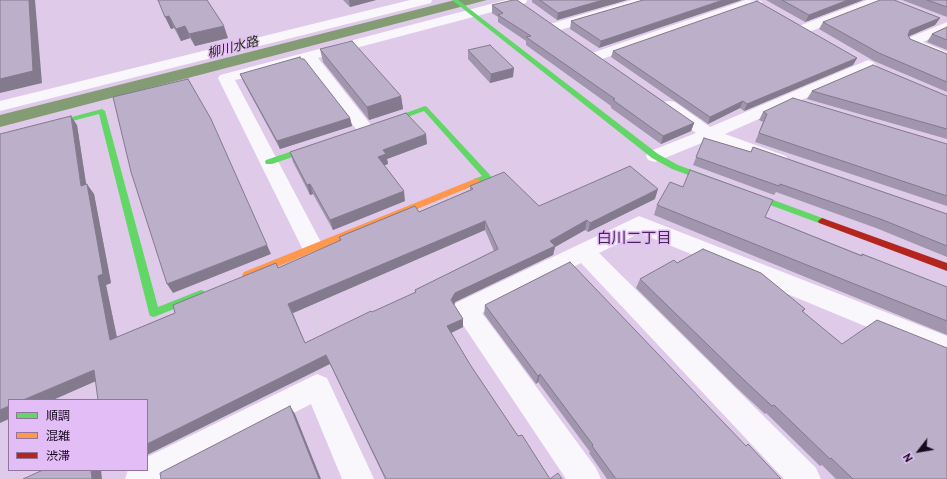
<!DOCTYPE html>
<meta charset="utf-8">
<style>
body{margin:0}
#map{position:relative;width:947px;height:479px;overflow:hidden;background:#dfcae9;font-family:Overpass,"Noto Sans JP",sans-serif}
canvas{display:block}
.legend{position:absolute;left:8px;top:399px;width:140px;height:72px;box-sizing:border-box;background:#e3bdf6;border:1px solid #91759f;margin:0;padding:5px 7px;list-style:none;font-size:12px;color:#17091d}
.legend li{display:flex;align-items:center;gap:8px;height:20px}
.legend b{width:20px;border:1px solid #91759f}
.north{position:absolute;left:899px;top:431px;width:40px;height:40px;-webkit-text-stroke:3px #e3bdf6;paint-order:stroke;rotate:239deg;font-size:11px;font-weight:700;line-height:16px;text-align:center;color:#17091d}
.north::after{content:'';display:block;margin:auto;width:14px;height:18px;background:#17091d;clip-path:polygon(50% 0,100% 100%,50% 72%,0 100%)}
</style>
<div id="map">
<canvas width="947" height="479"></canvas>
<ul class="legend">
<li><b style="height:5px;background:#63d668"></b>順調</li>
<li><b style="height:5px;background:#ff974d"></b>混雑</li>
<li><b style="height:5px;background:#b3261e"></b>渋滞</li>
</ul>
<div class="north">N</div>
</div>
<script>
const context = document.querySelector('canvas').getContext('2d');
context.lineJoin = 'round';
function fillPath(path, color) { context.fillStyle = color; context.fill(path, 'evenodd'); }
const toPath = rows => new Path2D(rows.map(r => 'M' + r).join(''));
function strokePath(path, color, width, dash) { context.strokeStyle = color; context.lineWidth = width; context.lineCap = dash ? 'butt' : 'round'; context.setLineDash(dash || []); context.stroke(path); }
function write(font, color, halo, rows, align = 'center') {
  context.font = font + ' Overpass,"Noto Sans JP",sans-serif'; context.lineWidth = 3; context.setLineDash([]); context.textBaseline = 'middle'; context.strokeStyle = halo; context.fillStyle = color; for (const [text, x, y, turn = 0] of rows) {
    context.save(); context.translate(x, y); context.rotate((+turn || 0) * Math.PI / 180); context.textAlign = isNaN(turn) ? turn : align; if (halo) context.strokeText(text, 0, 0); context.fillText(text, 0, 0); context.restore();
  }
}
fillPath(toPath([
 [455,0,487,0,0,127,0,115]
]), '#849c74');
strokePath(toPath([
 [315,302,315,318]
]), '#d6d0da', 2.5, [2, 2]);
strokePath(toPath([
 [315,317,316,341]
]), '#d6d0da', 3, [2.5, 2.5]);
fillPath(toPath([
 [410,0,432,0,431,3,0,111,0,101,410,0],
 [506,0,527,0,526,3,318,58,371,125,374,129,371,133,365,134,359,133,305,62,235,80,324,248,321,254,313,256,305,254,218,78,220,75,506,0],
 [632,0,652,0,651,3,560,30,550,30,548,27,550,24,632,0],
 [746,0,762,1,761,4,602,59,597,61,592,59,589,56,592,53,746,0],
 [867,0,885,0,884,3,809,32,804,33,799,32,797,29,799,26,867,0],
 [947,22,947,31,923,42,947,52,947,63,906,45,904,42,906,39,947,22],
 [868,60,873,62,876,65,873,68,725,134,786,156,788,160,786,164,779,166,772,164,709,140,655,162,648,160,646,156,648,152,696,133,663,110,661,106,663,102,669,101,675,102,710,127,868,60],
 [639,216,947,336,947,360,640,233,599,253,816,468,821,479,784,479,581,263,482,313,596,468,601,479,566,479,453,310,456,303,639,216],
 [317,374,327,378,374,479,342,479,311,404,167,479,125,479,128,470,147,470,147,457,317,374]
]), '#faf7fc');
fillPath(toPath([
 [452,0,458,0,658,154,678,165,825,219,826,221,825,223,819,223,672,169,652,158,452,0],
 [425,106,427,107,490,175,491,177,490,179,477,184,474,183,473,181,474,179,482,176,424,111,383,126,377,126,376,124,425,106],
 [102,109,105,111,158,307,201,290,204,291,206,294,204,297,154,317,150,316,149,313,99,114,0,140,0,136,102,109],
 [316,143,319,143,323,145,322,147,272,164,266,164,265,162,266,160,316,143]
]), '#63d668');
fillPath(toPath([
 [477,178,481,181,480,183,250,278,244,278,242,275,244,272,477,178]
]), '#ff974d');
fillPath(toPath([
 [822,218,947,263,947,271,819,223,818,221,822,218]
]), '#b3261e');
fillPath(toPath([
 [158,0,228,38,195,46,190,38,181,41,174,28,171,29],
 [343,0,376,0,350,7],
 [532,0,627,0,557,20,532,2],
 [643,0,599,48,570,29,571,21],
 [766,0,863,0,805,22],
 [902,0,947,0,947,17],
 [492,5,694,123,691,131,661,144,611,108,611,106,526,45,526,41,498,22,498,17,492,13],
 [940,18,935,25,909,36,910,39,947,54,947,92,874,61,819,29,823,22],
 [947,27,947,50,927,42,932,34],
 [320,49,401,96,403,109,369,120,323,62],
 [468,50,513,77,490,83,468,59],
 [613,51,857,58,853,65,744,111,740,108,708,124,611,57],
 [240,74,350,118,352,126,280,149,243,81],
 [812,91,947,96,947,139,807,99],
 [763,112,947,144,947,206,755,142,763,122,759,120],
 [77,125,86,185,94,194,111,283,106,285,117,337,175,313,340,241,339,237,419,212,470,190,470,186,539,206,655,199,588,232,585,230,555,247,553,255,455,302,454,305,463,327,451,333,471,366,518,436,550,479,562,479,385,479,330,364,98,400],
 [485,230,494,251,415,290,415,293,305,343,293,313],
 [704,138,751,152,753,147,947,214,947,257,876,228,776,192,774,195,693,165],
 [427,144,387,159,388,164,384,165,405,201,333,230,313,194,310,195,293,162,290,152],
 [683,187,765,217,861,255,862,254,947,287,947,335,654,215,657,205],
 [677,263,805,309,803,312,947,479,836,479,822,465,820,466,766,413,765,414,737,388,636,288,640,279],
 [485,305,746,446,781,479,607,479,589,453,590,452,538,382,536,384,484,314]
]), '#a196ad');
fillPath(toPath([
 [29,0,35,0,42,83,0,93,0,79],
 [349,0,376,0,350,7],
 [603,0,627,0,557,20,558,13],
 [723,0,742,0,599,48,601,41],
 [848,0,863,0,805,22,809,15],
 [169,16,174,28,171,29,165,17],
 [940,18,935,25,905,38,910,30],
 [185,26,190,38,181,41,176,29],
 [224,26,228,38,195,46,189,34],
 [857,58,853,65,744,111,747,104],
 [514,68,513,77,490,83,491,74],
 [401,96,403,109,369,120,367,107],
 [743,101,740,108,708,124,710,117],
 [71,116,77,125,88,196,81,186],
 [350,118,352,126,280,149,277,141],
 [694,123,691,131,661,144,663,136],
 [426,134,427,144,387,159,388,164,380,167,378,157,383,150],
 [87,184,94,194,111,283,106,285,119,348,110,340,98,276],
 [310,184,313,194,310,195,307,185],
 [658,189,655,199,588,232,590,223],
 [404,191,405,201,333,230,330,220],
 [587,220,585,230,555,247,553,255,455,302,452,309,451,300,455,293],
 [485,221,485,230,293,313,288,304],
 [267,245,271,254,173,293,167,284],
 [463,319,463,327,447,335,447,326],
 [326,355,330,364,147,455,147,444],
 [94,370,103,378,53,400,23,400],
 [540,374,538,382,536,384,538,376],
 [9,406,9,419,0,423,0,410],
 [290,406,295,414,321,479,319,479],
 [91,470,101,470,102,479,92,479]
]), '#837a8d');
const building = toPath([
 [0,0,29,0,33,71,0,79,0,0],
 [158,0,207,0,224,26,189,34,185,26,176,29,169,16,165,17,158,0],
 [513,0,517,0,694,123,663,136,613,100,615,99,526,37,531,36,498,15,503,13,492,5,513,0],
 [540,0,603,0,558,13,540,0],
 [643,0,723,0,601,41,571,21,643,0],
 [782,0,848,0,809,15,782,0],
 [880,0,894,0,940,18,910,30,908,35,910,39,947,54,947,82,879,53,823,22,880,0],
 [927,0,947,0,947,7,927,0],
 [757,1,857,58,747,104,743,101,710,117,613,51,757,1],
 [947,27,947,40,932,34,947,27],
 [352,41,401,96,367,107,320,49,352,41],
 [490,45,514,68,491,74,468,50,490,45],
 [300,57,301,59,304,59,350,118,277,141,240,74,300,57],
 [873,65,947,96,947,129,812,91,873,65],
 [188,79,211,119,267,245,167,284,131,172,113,97,188,79],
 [793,98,947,144,947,196,759,133,767,114,763,112,793,98],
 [406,113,426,134,383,150,386,154,378,157,404,191,330,220,310,184,307,185,290,152,406,113],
 [71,116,81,186,87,184,103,274,98,276,110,340,175,313,173,305,276,263,278,268,341,240,339,237,415,206,419,212,473,189,470,186,504,172,539,206,630,166,658,189,590,223,587,220,550,241,555,246,455,293,451,300,463,319,447,326,471,366,518,436,522,435,550,479,558,473,562,479,386,479,326,355,147,444,147,400,98,400,94,370,23,400,9,400,9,406,0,410,0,134,71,116],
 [485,221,498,249,415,290,416,292,372,312,371,311,305,343,288,304,485,221],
 [704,138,751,152,753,147,947,214,947,246,883,220,780,184,779,186,696,157,704,138],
 [690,170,773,200,765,217,862,256,862,254,947,287,947,321,657,205,670,182,683,187,690,170],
 [703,249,761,273,805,309,802,311,842,344,877,320,947,348,947,479,853,479,831,458,830,459,774,405,772,406,744,380,640,279,674,260,677,263,703,249],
 [570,262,746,446,748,444,781,479,616,479,592,446,593,445,540,374,538,376,485,305,570,262],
 [290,406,319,479,161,479,160,473,290,406],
 [43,470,91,470,92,479,23,479,43,470]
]);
fillPath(building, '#bbafc9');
strokePath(building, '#837a8d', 1);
write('italic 13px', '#173300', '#e3bdf6', [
 ["柳川水路",233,49,-14]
]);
write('15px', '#472756', '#e3bdf6', [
 ["白川二丁目",634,240]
]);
</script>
